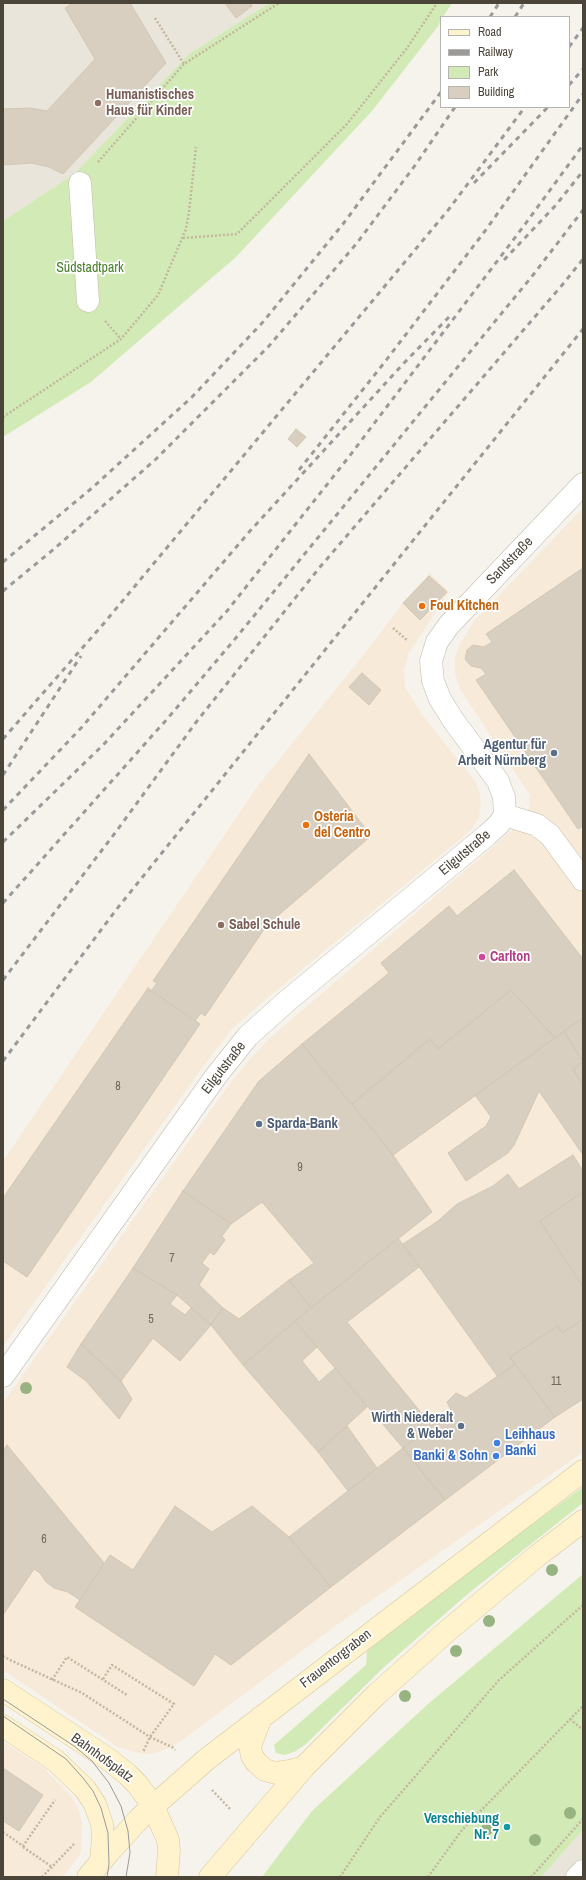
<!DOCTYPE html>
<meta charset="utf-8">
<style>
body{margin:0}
#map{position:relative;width:586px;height:1880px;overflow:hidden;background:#f6f3ec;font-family:"Archivo Narrow",sans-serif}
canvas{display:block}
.frame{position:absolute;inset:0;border:4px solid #4b4439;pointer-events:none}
.legend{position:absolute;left:440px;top:16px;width:130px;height:92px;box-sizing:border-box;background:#fff;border:1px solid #b7b4b0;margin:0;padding:5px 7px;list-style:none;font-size:12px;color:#4b4439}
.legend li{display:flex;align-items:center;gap:8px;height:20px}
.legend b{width:20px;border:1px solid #b7b4b0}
</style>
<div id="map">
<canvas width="586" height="1880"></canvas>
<div class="frame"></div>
<ul class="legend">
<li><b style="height:5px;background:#fff3cd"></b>Road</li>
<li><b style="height:5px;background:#9a9a9a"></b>Railway</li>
<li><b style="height:11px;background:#d2eab5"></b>Park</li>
<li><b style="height:11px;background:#d8cfc1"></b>Building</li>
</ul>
</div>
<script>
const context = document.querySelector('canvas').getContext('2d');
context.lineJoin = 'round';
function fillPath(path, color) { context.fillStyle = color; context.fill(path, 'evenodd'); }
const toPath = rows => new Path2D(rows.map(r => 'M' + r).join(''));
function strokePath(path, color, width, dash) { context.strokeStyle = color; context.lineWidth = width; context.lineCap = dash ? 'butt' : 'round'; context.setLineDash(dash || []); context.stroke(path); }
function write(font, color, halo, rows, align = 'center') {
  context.font = font + ' "Archivo Narrow",sans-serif'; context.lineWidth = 3.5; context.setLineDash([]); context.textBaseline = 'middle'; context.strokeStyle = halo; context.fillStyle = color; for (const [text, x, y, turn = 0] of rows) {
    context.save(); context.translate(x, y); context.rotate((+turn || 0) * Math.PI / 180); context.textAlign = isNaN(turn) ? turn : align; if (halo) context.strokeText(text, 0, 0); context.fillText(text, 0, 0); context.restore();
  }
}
fillPath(toPath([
 [3,3,269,3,189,54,74,174,3,221],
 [583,1830,583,1877,541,1877]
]), '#eae5da');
fillPath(toPath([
 [583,508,583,1452,341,1622,174,1746,152,1754,142,1754,118,1747,3,1670,3,1403,230,1083,251,1058,271,1037,494,846,523,820,528,812,530,795,460,689,455,673,455,658,460,644,475,620],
 [430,573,449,592,408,654,404,672,405,687,422,715,474,780,479,790,481,801,479,817,471,830,259,1005,233,1028,205,1064,3,1346,3,1161,257,787,365,653,403,603],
 [3,1742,44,1768,72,1797,78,1808,82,1822,81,1853,63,1877,3,1877]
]), '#f7ead8');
fillPath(toPath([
 [269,3,452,3,443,17,441,17,439,25,372,111,236,257,91,382,3,437,3,221,74,174,189,54],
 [583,1487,583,1503,470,1592,384,1667,306,1744,296,1751,285,1755,276,1753,274,1745,366,1665,367,1651,511,1540],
 [583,1574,583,1830,541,1877,262,1877,312,1811,428,1704]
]), '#d2eab5');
const building = toPath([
 [69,3,130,3,166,63,63,174,49,167,32,163,3,165,3,109,30,108,47,111,95,59,65,8,70,5,69,3],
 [225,3,250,3,252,6,236,18,225,3],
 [296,429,306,437,297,447,288,439,296,429],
 [583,568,583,654,581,656,583,660,583,826,578,829,476,680,486,674,481,668,471,666,465,659,467,650,473,645,484,647,492,642,486,634,583,568],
 [429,576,447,592,420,620,403,603,429,576],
 [362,673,381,690,369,705,349,687,362,673],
 [309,754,371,836,267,925,205,1016,201,1013,195,1021,151,991,157,983,153,981,309,754],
 [514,870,583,959,583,1018,555,1038,511,990,438,1049,430,1039,352,1104,302,1044,389,973,381,963,449,906,457,916,514,870],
 [148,988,200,1024,27,1277,3,1261,3,1198,148,988],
 [511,990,555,1038,393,1155,352,1104,430,1039,438,1049,511,990],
 [583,1018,583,1085,573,1069,583,1062,564,1031,583,1018],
 [564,1031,583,1062,573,1069,583,1085,583,1155,539,1091,514,1145,508,1153,466,1181,448,1153,486,1126,491,1117,475,1095,564,1031],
 [302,1044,393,1155,432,1212,311,1308,289,1280,314,1263,262,1202,231,1224,183,1191,259,1081,302,1044],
 [573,1155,583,1171,583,1192,540,1221,583,1287,583,1319,562,1333,558,1326,510,1357,515,1364,498,1377,403,1244,438,1221,457,1204,493,1186,508,1174,519,1189,573,1155],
 [183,1191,231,1224,222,1236,225,1240,214,1255,210,1252,202,1263,209,1269,199,1285,223,1308,211,1325,177,1295,133,1268,183,1191],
 [583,1192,583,1287,540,1221,583,1192],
 [398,1238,419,1267,347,1322,432,1426,403,1448,295,1321,398,1238],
 [133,1268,177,1295,170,1304,185,1315,191,1308,211,1325,180,1361,153,1338,121,1381,81,1344,133,1268],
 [289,1280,311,1308,243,1365,211,1325,223,1308,239,1319,289,1280],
 [583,1319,583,1399,555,1417,510,1357,558,1326,562,1333,583,1319],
 [295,1321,317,1347,302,1361,319,1382,335,1368,367,1407,318,1452,243,1365,295,1321],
 [81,1344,121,1381,132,1399,119,1419,86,1381,67,1367,81,1344],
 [515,1364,555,1417,445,1500,403,1448,451,1410,447,1402,456,1393,466,1398,515,1364],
 [347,1426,377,1468,348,1491,318,1452,347,1426],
 [7,1445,104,1563,80,1600,68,1592,54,1588,46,1582,40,1573,34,1569,3,1615,3,1451,7,1445],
 [403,1448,445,1500,331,1587,289,1537,403,1448],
 [175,1506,212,1532,252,1506,289,1537,331,1587,231,1665,215,1654,194,1686,75,1607,110,1555,133,1570,175,1506],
 [3,1768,43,1795,19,1831,3,1821,3,1768]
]);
fillPath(building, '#d8cfc1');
strokePath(building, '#d3c7b4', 1);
const street = toPath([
 [80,183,88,301],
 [505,815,504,797,498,781,453,720,440,699,433,681,431,661,437,642,449,625,583,484],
 [505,815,537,825,550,835,583,880],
 [3,1376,216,1076,248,1036,287,1001,487,835,499,824,505,815],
 [577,1877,583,1871]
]);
const secondary = toPath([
 [3,1690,108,1759,127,1774,138,1785,153,1806,168,1840,169,1850,167,1877],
 [261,1717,250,1746,252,1756,256,1762,265,1770,276,1773,290,1771,304,1767],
 [3,1726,56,1761,85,1789,95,1804,102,1824,103,1839,101,1860],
 [88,1877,109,1852,140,1818,207,1759,583,1471],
 [210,1877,304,1767,377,1694,446,1632,537,1556,583,1521]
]);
strokePath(street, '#c2bbae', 23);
strokePath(secondary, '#d6c79b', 23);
strokePath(toPath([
 [155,18,184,64],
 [98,162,184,64,279,3],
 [183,238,237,234,347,124,407,48,437,3],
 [105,321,121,339],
 [3,417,121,339,158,295,186,229,189,212,196,147],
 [393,628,408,641],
 [3,1656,10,1660,82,1693,150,1737,172,1747,175,1750],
 [103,1679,112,1665,174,1704,150,1737,143,1752],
 [52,1680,67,1657,127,1695],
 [570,1719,583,1730],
 [212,1790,231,1810],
 [3,1832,23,1846,55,1800],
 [23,1847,52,1867],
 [42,1877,74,1844],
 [340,1877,380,1817,499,1680,583,1605],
 [428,1877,462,1830,583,1706],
 [531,1877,583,1819]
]), '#c4b79f', 2.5, [2, 2]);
strokePath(street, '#fff', 22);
strokePath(secondary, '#fff3cd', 22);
strokePath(toPath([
 [3,1699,74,1746,92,1761,109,1783,121,1806,128,1831,130,1853,126,1877],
 [3,1716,66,1759,83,1778,93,1791,101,1808,108,1833,109,1864,107,1877]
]), '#9a9a9a', 1);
strokePath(toPath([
 [490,17,499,3],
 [515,17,524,3],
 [569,47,583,28],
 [569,85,583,69],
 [474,183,548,107],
 [504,260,556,205,583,171],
 [299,470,384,363,485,231,583,94],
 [3,562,92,488,192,397,263,322,343,224,441,92],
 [3,591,54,549,156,459,269,346,357,243,416,164,455,107],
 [3,739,105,622,449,209,525,107],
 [3,775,81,656],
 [3,810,82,727,250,531,404,363,450,316],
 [3,842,104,744,227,611,348,458,523,227,583,145],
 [3,903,168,718,235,639,533,275,583,210],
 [3,980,115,833,197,721,320,567,563,284,583,259],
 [3,1061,116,910,583,329]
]), '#9a9a9a', 3, [5, 5]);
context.fillStyle = '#97b381';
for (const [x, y] of [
 [26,1388],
 [552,1570],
 [489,1621],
 [456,1651],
 [405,1696],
 [570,1813],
 [487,1829],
 [535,1840]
]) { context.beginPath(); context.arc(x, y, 6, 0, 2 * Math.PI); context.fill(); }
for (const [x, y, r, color] of [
 [98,103,4,"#8d6e63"],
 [422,606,4,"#e8710a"],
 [554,753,4,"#5c6f8a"],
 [306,825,4,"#e8710a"],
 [221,925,4,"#8d6e63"],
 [482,957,4,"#d1479c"],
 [259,1124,4,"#5c6f8a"],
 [461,1426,4,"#5c6f8a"],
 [497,1443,4,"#3f7fe0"],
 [496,1456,4,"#3f7fe0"],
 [507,1827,4,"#0f9aa8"]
]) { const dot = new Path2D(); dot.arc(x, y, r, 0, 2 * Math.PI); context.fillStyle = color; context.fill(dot); strokePath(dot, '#fff', 1.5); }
write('12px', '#6e675b', null, [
 ["8",118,1087],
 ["9",300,1168],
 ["7",172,1259],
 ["5",151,1320],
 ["11",556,1382],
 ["6",44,1540]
]);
write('bold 14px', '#785e54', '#fff', [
 ["Humanistisches",106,95],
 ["Haus für Kinder",106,111],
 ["Sabel Schule",229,925]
], 'left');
write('14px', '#4a7f2a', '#fff', [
 ["Südstadtpark",90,268]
]);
write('14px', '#4b4439', '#fff', [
 ["Sandstraße",510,561,-46],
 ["Eilgutstraße",465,853,-40],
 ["Eilgutstraße",224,1068,-52],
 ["Frauentorgraben",336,1659,-38],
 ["Bahnhofsplatz",102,1758,36]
]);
write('bold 14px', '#c56008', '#fff', [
 ["Foul Kitchen",430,606],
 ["Osteria",314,817],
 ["del Centro",314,833]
], 'left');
write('bold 14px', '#4e5e75', '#fff', [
 ["Agentur für",546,745],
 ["Arbeit Nürnberg",546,761],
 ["Sparda-Bank",267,1124,"left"],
 ["Wirth Niederalt",453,1418],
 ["& Weber",453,1434]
], 'right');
write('bold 14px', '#b23c85', '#fff', [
 ["Carlton",490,957]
], 'left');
write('bold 14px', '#366cbe', '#fff', [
 ["Leihhaus",505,1435],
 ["Banki",505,1451],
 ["Banki & Sohn",488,1456,"right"]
], 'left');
write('bold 14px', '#0d838f', '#fff', [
 ["Verschiebung",499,1819],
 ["Nr. 7",499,1835]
], 'right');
</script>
